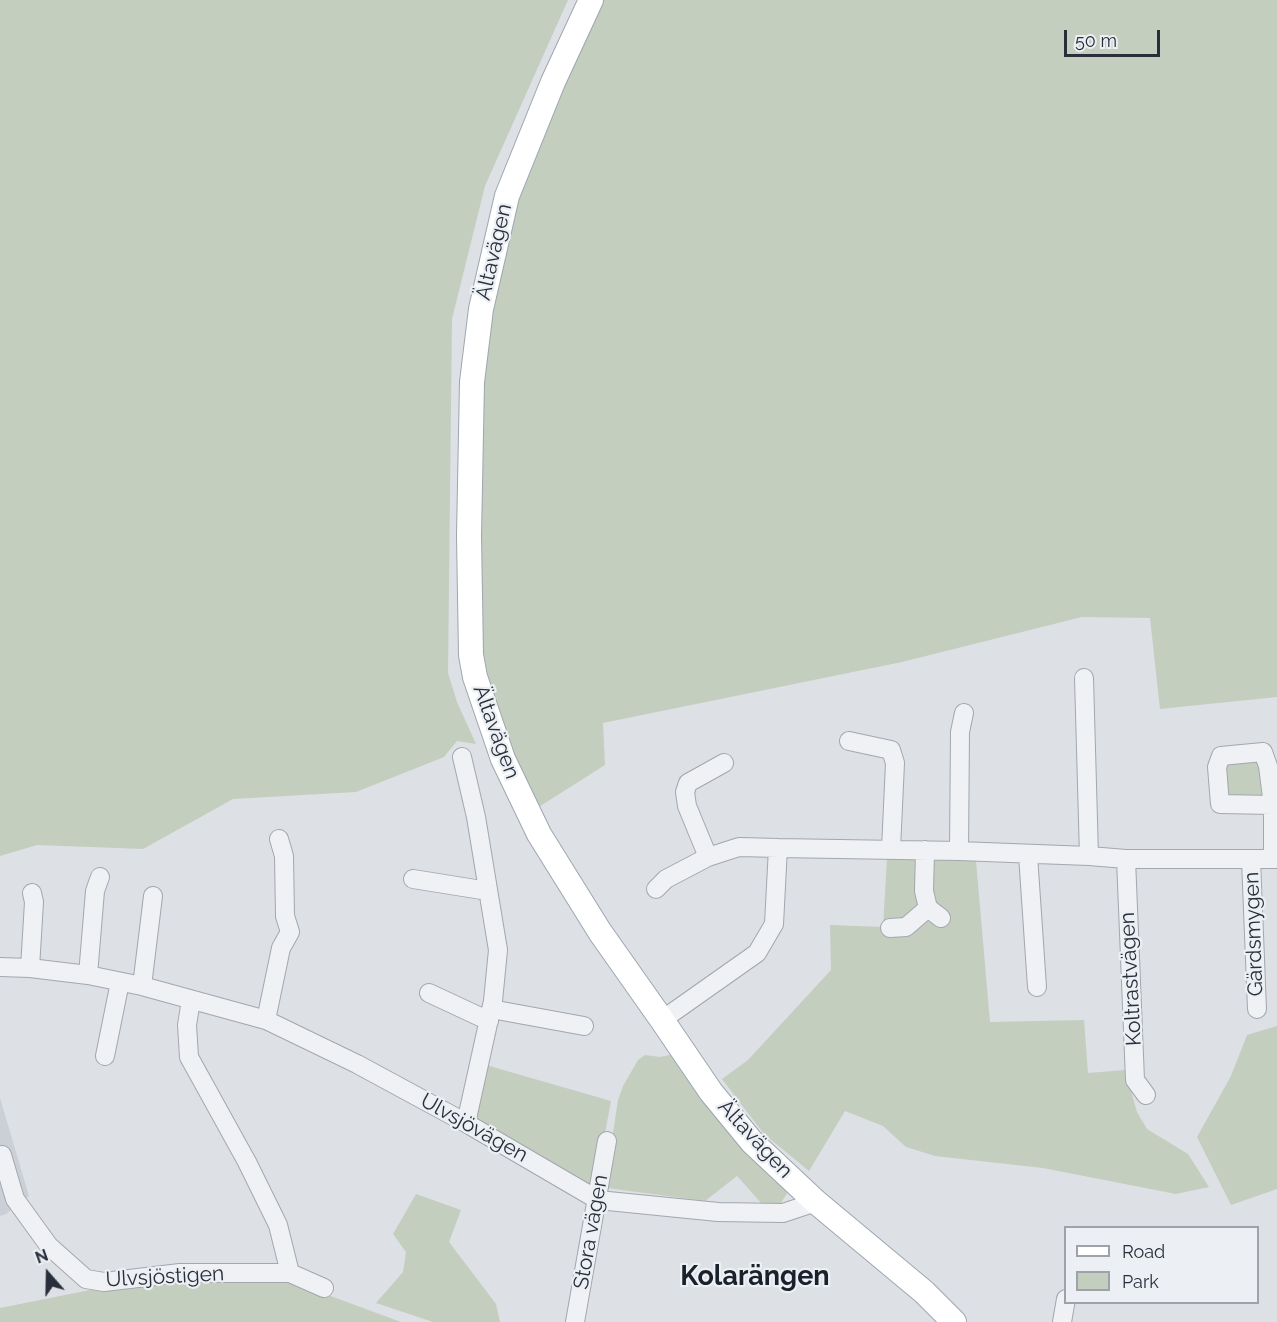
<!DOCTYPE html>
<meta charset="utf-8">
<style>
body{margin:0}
#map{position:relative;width:1277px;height:1322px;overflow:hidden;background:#dde0e5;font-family:Raleway,sans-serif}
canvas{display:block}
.legend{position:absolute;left:1064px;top:1226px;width:195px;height:78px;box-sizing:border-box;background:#eceff3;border:2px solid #9ea2a9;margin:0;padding:8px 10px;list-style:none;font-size:18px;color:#282f3a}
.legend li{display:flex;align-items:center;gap:12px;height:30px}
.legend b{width:30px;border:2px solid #9ea2a9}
.north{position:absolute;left:18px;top:1244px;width:60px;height:60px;-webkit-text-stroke:4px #eceff3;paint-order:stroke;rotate:340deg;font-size:16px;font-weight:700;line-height:24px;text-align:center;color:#282f3a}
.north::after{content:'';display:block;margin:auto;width:21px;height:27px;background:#282f3a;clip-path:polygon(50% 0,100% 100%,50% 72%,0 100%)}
.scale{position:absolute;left:1064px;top:30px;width:96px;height:27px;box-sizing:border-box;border:3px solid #282f3a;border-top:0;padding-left:8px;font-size:18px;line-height:21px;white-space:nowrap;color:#282f3a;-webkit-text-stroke:4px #eceff3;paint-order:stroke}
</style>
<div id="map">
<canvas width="1277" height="1322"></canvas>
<ul class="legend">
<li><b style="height:8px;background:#fff"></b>Road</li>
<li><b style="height:16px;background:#c3cebf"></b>Park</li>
</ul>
<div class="north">N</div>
<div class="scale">50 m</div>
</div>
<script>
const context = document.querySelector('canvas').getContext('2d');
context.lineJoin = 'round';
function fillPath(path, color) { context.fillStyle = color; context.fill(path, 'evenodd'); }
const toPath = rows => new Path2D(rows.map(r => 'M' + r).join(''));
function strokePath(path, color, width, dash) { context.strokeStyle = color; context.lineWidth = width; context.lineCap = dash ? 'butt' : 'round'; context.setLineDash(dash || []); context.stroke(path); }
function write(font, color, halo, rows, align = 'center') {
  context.font = font + ' Raleway,sans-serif'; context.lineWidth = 4.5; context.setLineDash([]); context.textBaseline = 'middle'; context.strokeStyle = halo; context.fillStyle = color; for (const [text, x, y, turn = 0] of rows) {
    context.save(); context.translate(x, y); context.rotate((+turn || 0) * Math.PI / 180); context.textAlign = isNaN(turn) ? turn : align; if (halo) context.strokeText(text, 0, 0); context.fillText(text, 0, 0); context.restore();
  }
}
fillPath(toPath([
 [0,1098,29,1196,6,1214,0,1216]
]), '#cbd0d6');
fillPath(toPath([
 [0,0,568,0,485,186,452,319,448,673,457,702,476,744,457,741,444,757,356,792,233,799,143,849,37,845,0,856],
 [597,0,1277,0,1277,697,1160,709,1150,618,1082,617,902,662,603,723,605,765,534,810,490,689,480,634,477,455,490,295,511,200],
 [1259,757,1269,796,1226,801,1224,761],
 [887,859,976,861,990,1022,1084,1020,1088,1073,1125,1070,1137,1112,1147,1129,1188,1154,1209,1187,1176,1194,1043,1168,935,1156,906,1147,883,1126,845,1111,809,1171,764,1134,722,1079,748,1060,831,970,830,925,883,927],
 [1277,1026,1277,1189,1231,1205,1197,1137,1231,1076,1247,1035],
 [674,1054,791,1187,781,1203,762,1204,737,1176,705,1201,607,1188,605,1186,618,1100,623,1086,638,1060,645,1055,660,1057],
 [486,1065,611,1101,596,1182,591,1185,585,1184,475,1122],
 [416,1194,461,1210,449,1242,496,1304,500,1322,433,1322,376,1303,403,1272,406,1252,393,1234],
 [187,1281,266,1281,298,1284,401,1322,0,1322,0,1308,90,1290]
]), '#c3cebf');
const minor = toPath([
 [1084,678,1089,856],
 [849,741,891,750,895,763,891,849],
 [462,757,476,817,498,950,493,1001,466,1123],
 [925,850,924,891,928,908,941,918],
 [959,851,960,732,964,713],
 [1028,855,1037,987],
 [708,857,687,806,685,792,688,783,724,763],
 [1126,859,1135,1080,1146,1095],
 [1273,859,1273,805,1268,766,1263,752,1221,756,1217,767,1220,804,1273,805,1277,805],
 [1251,860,1257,1009],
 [413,879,488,891],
 [656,889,666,879,708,857,739,847,778,848],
 [890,928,906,927,928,908],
 [0,967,30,968,88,975,142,986,266,1020,357,1064,466,1123,598,1200,718,1212,783,1213,816,1202],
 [30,968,34,902,32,893],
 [88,975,95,891,100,877],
 [142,986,153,896],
 [429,993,489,1021],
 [491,1009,584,1026],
 [266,1020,281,948,290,932,285,916,284,856,279,839],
 [662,1020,757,953,774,924,778,848,959,851,1089,856,1126,859,1277,859],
 [105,1056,120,982],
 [2,1155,15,1199,49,1246,86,1279,104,1282,180,1273,290,1273,278,1225,247,1162,189,1057,187,1025,191,1000],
 [290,1273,324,1288],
 [575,1322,607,1141],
 [1062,1322,1066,1299]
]);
const major = toPath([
 [591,0,553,82,507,196,481,309,472,382,469,536,471,655,475,677,503,759,539,834,600,932,662,1020,711,1092,752,1142,816,1202,924,1292,954,1322]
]);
strokePath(minor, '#a3a7ae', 20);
strokePath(major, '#9da6b0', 26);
strokePath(minor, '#eff1f4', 18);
strokePath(major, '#fff', 24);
write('21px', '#282f3a', '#eceff3', [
 ["Ältavägen",494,252,-77],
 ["Ältavägen",496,732,70],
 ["Gärdsmygen",1254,934,-92],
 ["Koltrastvägen",1131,979,-93],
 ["Ulvsjövägen",474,1128,29],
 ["Ältavägen",755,1139,47],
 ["Stora vägen",591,1232,-80],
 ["Ulvsjöstigen",165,1277,-3]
]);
write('bold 27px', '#1a212b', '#eceff3', [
 ["Kolarängen",755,1277]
]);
</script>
